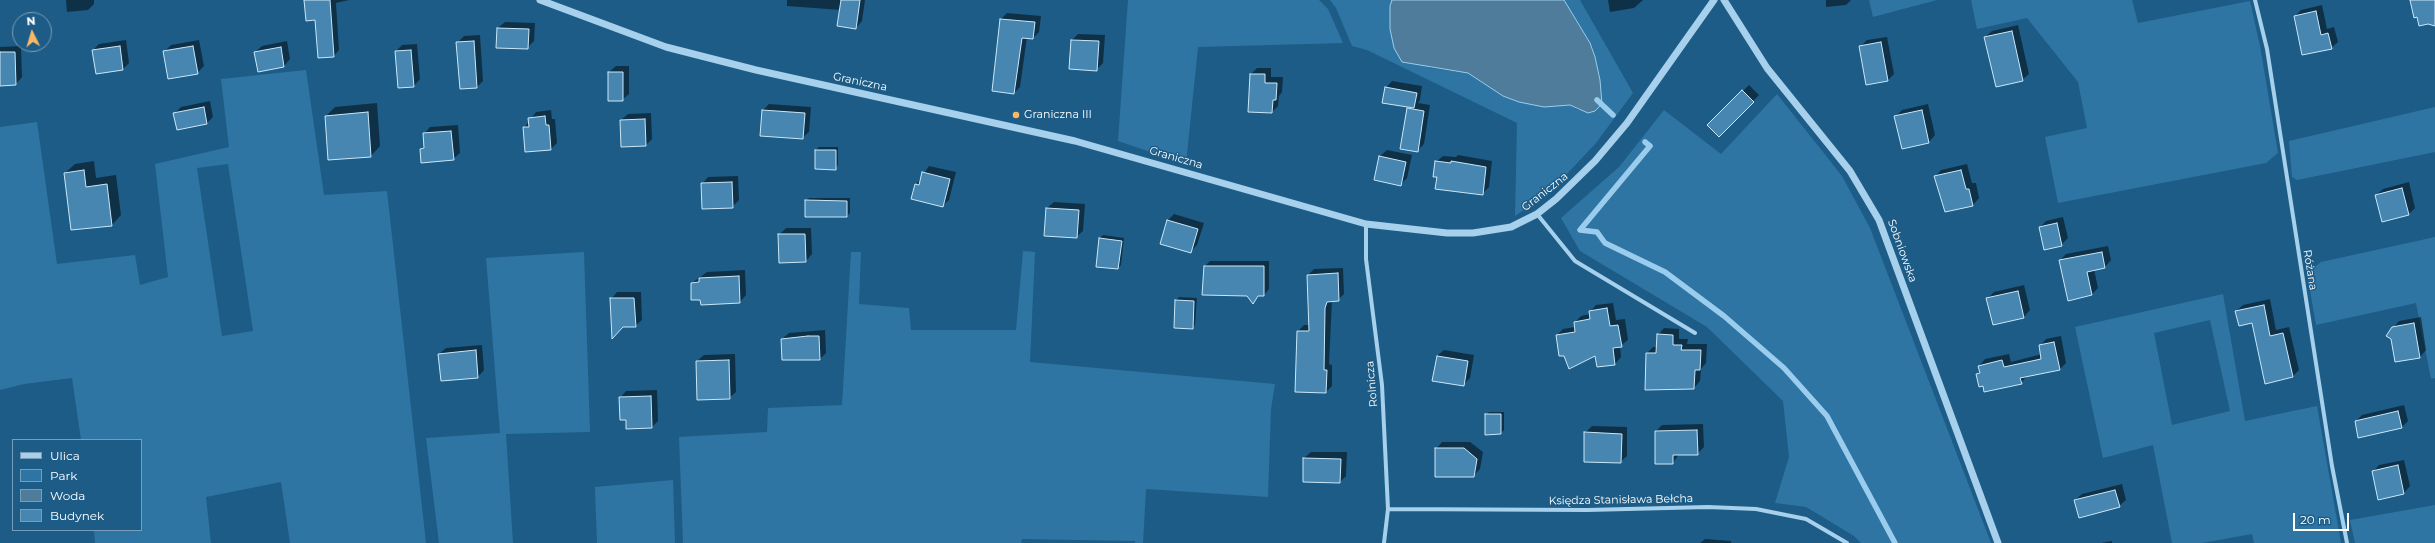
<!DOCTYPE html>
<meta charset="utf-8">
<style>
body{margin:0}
#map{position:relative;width:2435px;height:543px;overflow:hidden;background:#1d5c87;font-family:Montserrat,sans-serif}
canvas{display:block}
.legend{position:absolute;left:12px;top:439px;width:130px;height:92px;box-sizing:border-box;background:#1d5c87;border:1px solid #779db7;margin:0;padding:5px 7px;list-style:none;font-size:12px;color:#fff}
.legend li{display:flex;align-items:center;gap:8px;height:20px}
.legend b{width:20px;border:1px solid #779db7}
.north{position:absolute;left:12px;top:12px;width:40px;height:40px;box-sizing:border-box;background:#1d5c87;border:1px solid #779db7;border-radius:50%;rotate:355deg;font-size:11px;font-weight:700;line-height:16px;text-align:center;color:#fff}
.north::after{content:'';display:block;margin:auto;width:14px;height:18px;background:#fab865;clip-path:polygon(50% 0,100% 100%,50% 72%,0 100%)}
.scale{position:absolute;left:2293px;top:513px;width:56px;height:18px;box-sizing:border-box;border:2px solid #fff;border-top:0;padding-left:5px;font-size:12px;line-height:14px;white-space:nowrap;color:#fff;-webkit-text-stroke:3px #1d5c87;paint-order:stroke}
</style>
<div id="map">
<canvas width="2435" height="543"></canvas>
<ul class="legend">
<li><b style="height:5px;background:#a6d0eb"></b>Ulica</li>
<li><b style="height:11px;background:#2e75a4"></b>Park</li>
<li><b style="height:11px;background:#4f7c9a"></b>Woda</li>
<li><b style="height:11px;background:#4686b0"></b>Budynek</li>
</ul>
<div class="north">N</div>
<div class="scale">20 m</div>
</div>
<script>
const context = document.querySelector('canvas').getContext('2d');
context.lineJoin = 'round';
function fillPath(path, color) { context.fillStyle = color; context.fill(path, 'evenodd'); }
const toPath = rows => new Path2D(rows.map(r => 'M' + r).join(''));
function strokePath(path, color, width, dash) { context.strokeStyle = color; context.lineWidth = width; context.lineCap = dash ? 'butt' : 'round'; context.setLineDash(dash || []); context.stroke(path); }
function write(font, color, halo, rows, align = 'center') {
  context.font = font + ' Montserrat,sans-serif'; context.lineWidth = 3; context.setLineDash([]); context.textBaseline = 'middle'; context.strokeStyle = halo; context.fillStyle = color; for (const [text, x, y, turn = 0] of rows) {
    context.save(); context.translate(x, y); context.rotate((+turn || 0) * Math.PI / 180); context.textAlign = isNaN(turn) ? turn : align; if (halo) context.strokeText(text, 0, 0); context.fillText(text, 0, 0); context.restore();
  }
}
fillPath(toPath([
 [1128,0,1319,0,1328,9,1343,43,1198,47,1186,164,1118,141],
 [1330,0,1392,0,1390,6,1430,68,1468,73,1503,96,1570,105,1578,110,1602,104,1600,80,1595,57,1590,43,1564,0,1580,0,1633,93,1596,143,1550,192,1515,216,1517,123,1367,50,1352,46,1336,8],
 [1869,0,1937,0,1873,17],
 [1971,0,2132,0,2138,23,2250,1,2260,46,2278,153,2266,163,2058,203,2045,137,2087,128,2078,82,2027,18,1977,29],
 [306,70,324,195,387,191,426,543,290,543,281,482,206,497,211,543,95,543,94,530,141,530,141,440,81,440,72,378,24,384,0,390,0,127,37,122,57,264,135,255,140,285,168,277,155,164,229,147,221,79],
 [228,164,253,331,222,336,197,168],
 [1777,94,1842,176,1870,228,1991,543,1861,543,1854,536,1806,507,1775,503,1789,457,1783,401,1707,327,1580,251,1561,218,1619,167,1664,110,1721,154],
 [2435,107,2435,152,2297,180,2292,177,2289,141],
 [2435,237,2435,378,2431,379,2416,303,2316,325,2307,273,2321,262],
 [1023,251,1035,252,1030,362,1275,384,1271,409,1268,497,1146,489,1143,543,1135,543,1135,541,1022,539,1021,543,683,543,679,437,767,432,768,408,842,405,851,252,861,252,859,304,909,308,911,330,1016,330],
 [584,252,590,432,506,434,513,543,439,543,426,438,500,433,486,258],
 [2223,294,2245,421,2317,406,2341,543,2254,543,2252,534,2202,543,2172,543,2153,445,2103,458,2075,327],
 [2210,320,2230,411,2172,425,2154,333],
 [673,480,675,543,597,543,595,487],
 [2435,505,2435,543,2355,543,2350,520]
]), '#2e75a4');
const water = toPath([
 [1392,0,1564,0,1590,43,1595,57,1600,80,1602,104,1595,111,1588,113,1570,105,1544,107,1519,102,1503,96,1468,73,1402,62,1394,48,1390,29,1390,6,1392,0]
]);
fillPath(water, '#4f7c9a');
strokePath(water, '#9acded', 1);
fillPath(toPath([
 [66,0,94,0,94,4,88,10,67,12],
 [305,0,349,0,336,3,339,50,334,56],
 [787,0,865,0,862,21,856,28,841,10,787,6],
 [1608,0,1643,0,1634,8,1610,12],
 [1826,0,1851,0,1846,5,1826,7],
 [2322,5,2327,29,2334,27,2338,42,2331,48,2295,16,2301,10],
 [1007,13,1041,16,1039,32,1033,38,1027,37,1020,87,1014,93,1001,19],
 [505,22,535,23,534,41,527,48,497,47,498,28],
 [2018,25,2029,74,2022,80,1985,37,1992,31],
 [1078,34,1105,35,1103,63,1096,70,1070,68,1072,40],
 [480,35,483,81,477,87,457,43,464,36],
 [1887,37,1894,74,1888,80,1867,84,1860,47,1867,40],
 [126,40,129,63,123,69,93,50,99,44],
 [199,40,204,66,197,73,164,52,171,45],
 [287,41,290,59,284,66,255,52,262,46],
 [417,44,420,79,414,86,396,51,402,45],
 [21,46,22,77,16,84,0,85,0,47],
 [616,66,629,66,629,94,622,100,609,72],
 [1257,68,1271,68,1271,77,1283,77,1282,92,1279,96,1278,106,1272,112,1251,74],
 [1392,81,1422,86,1420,100,1418,103,1430,105,1424,144,1417,151,1408,109,1411,106,1386,88],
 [1749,85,1759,95,1719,136,1709,125],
 [210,101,213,117,207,123,175,113,181,107],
 [377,103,380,146,371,156,326,116,335,107],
 [769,104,811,107,809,132,802,138,763,110],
 [1928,104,1935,135,1929,142,1903,148,1895,117,1902,110],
 [551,110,552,119,555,119,557,143,551,149,524,128,536,112],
 [651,113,652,139,646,145,621,120,628,114],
 [458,125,460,153,453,159,421,149,425,145,424,134,430,127],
 [819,147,838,147,838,165,835,168,816,168,816,150],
 [1387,150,1412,155,1407,178,1400,185,1375,179,1380,156],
 [1458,155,1492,161,1489,187,1483,193,1438,177,1436,162,1443,156,1456,157],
 [94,161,96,178,116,175,121,215,112,225,65,173,75,164],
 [1967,164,1972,183,1976,183,1979,198,1973,205,1945,211,1935,177,1941,170],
 [929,166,956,172,949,200,942,206,916,185],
 [738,176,739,200,732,207,702,184,708,177],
 [2409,182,2415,208,2409,214,2376,195,2383,189],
 [809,198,850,198,850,213,847,216,806,201],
 [1054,202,1085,204,1083,231,1076,237,1047,208],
 [1174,214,1204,223,1197,245,1190,252,1168,220],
 [2063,217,2068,238,2061,245,2040,227,2046,221],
 [786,228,811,228,812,254,806,261,780,262,779,235],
 [1103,235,1124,238,1121,265,1118,268,1100,238],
 [2108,246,2111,260,2105,267,2094,269,2098,288,2092,294,2068,300,2060,260,2066,254],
 [1210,261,1269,261,1269,289,1264,295,1260,295,1253,302,1248,295,1203,294,1205,266],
 [1343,268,1344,294,1338,300,1332,300,1329,364,1332,365,1332,386,1326,392,1298,331,1304,325,1310,325,1308,275,1314,269],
 [745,270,746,295,740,302,701,299,692,283,707,272],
 [2024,285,2030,310,2024,317,1987,299,1994,292],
 [617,292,641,292,642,320,635,326,611,299],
 [1179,297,1197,298,1195,325,1192,328,1176,300],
 [2270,299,2276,330,2289,327,2299,370,2292,377,2253,322,2236,311,2243,305],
 [1613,303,1616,320,1625,319,1628,340,1620,346,1621,357,1615,364,1598,366,1596,355,1557,335,1563,329,1575,327,1575,322,1581,316,1590,314,1590,312,1596,305],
 [2421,317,2426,350,2420,357,2393,328,2399,321],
 [1664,328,1679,329,1679,339,1688,339,1687,344,1707,344,1706,363,1701,369,1700,381,1694,388,1647,353,1653,347,1657,347,1658,335],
 [825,330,826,353,820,359,782,339,789,333],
 [2061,336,2066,363,2060,369,2027,376,2021,383,1983,385,1977,374,1980,371,1979,366,1985,359,2009,354,2011,362,2042,354,2040,346,2046,339],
 [482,345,484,370,478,377,439,354,446,348],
 [1444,350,1474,355,1470,378,1463,385,1437,356],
 [735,354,736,392,729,398,697,361,704,355],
 [657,390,658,421,652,427,627,419,620,398,626,391],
 [2404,405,2408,421,2402,427,2356,421,2362,415],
 [1489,412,1504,412,1504,430,1501,433,1486,415],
 [1703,424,1704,447,1697,454,1679,454,1673,463,1656,431,1662,425],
 [1592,426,1627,427,1627,456,1620,462,1585,433],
 [1442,442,1470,442,1483,452,1480,469,1473,476,1436,449],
 [1311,452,1347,452,1346,476,1340,482,1304,458],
 [2404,460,2410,486,2404,493,2379,499,2373,472,2379,465],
 [2122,484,2126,500,2119,506,2075,500,2082,494],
 [1705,539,1731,541,1731,543,1700,543],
 [2112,541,2112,543,2101,543]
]), '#0007');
strokePath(toPath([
 [1597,100,1613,115],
 [1645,142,1650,146,1580,230,1597,232,1605,243,1665,272,1724,316,1784,368,1827,416,1895,543]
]), '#9acded', 5.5);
const building = toPath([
 [304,0,330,0,334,57,318,58,315,20,306,21,304,0],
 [841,0,860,0,856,29,837,26,841,0],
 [2410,0,2435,0,2435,26,2428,24,2419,26,2417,17,2414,18,2410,0],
 [2316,11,2321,35,2328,33,2332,49,2302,55,2294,16,2316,11],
 [1000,19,1035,22,1033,39,1022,38,1014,94,992,91,1000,19],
 [497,28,529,29,528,49,496,48,497,28],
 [2012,31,2023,81,1996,87,1984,37,2012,31],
 [1071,40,1099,41,1097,71,1069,69,1071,40],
 [474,41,477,88,460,89,456,42,474,41],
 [1881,42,1888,81,1866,85,1859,46,1881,42],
 [120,46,123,70,96,74,92,50,120,46],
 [193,46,198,74,168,79,163,51,193,46],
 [281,47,284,67,258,72,254,52,281,47],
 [411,50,414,87,398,88,395,51,411,50],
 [0,52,15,52,16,85,0,86,0,52],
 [608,72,623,72,623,101,608,101,608,72],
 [1250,74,1265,74,1265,83,1277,83,1276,100,1273,100,1272,113,1248,112,1250,74],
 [1385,87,1417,93,1414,108,1382,103,1385,87],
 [1742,90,1754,102,1719,137,1707,125,1742,90],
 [204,107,207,124,177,130,173,113,204,107],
 [1407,108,1424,111,1418,152,1400,149,1407,108],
 [762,110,805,113,803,139,760,136,762,110],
 [1922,110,1929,143,1902,149,1894,116,1922,110],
 [368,112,371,157,328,160,325,116,368,112],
 [545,116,546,125,549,125,551,150,525,152,523,127,529,127,528,118,545,116],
 [645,119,646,146,621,147,620,120,645,119],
 [451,131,454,160,421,163,420,149,424,148,423,133,451,131],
 [815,150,836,150,836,170,815,169,815,150],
 [1379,156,1406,162,1401,186,1374,180,1379,156],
 [1435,161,1451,163,1451,161,1486,167,1483,195,1435,189,1437,177,1433,177,1435,161],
 [84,170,86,187,107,184,112,226,71,230,64,173,84,170],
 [1961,170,1966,189,1969,189,1973,206,1945,212,1934,176,1961,170],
 [922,172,950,179,943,207,911,199,915,184,919,185,922,172],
 [732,182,733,208,702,209,701,183,732,182],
 [2402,188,2409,215,2382,222,2375,195,2402,188],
 [805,200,847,201,847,217,805,217,805,200],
 [1046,208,1079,210,1077,238,1044,236,1046,208],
 [1167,220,1198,229,1191,253,1160,244,1167,220],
 [2057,223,2062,246,2044,250,2039,227,2057,223],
 [778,234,805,234,806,262,779,263,778,234],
 [1099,238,1122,241,1118,269,1096,267,1099,238],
 [2102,252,2105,268,2087,272,2092,295,2068,301,2059,260,2102,252],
 [1204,266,1264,266,1264,296,1258,296,1253,304,1247,296,1202,295,1204,266],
 [1338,273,1339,301,1327,302,1325,308,1324,370,1327,370,1326,393,1295,392,1297,331,1309,331,1307,275,1338,273],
 [739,276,740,303,701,305,700,300,691,300,691,283,699,282,699,278,739,276],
 [2018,291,2024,318,1993,325,1986,298,2018,291],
 [610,298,634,298,636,327,623,327,612,339,610,298],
 [1175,300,1194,301,1193,329,1174,328,1175,300],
 [2264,305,2270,336,2283,333,2293,377,2265,384,2252,323,2239,326,2235,311,2264,305],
 [1607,308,1610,326,1618,325,1622,347,1613,348,1615,365,1597,367,1595,356,1569,369,1564,356,1559,356,1556,335,1575,332,1574,322,1590,319,1589,311,1607,308],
 [2414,323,2420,358,2395,362,2391,339,2386,336,2392,327,2414,323],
 [1657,334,1673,335,1673,345,1682,345,1681,350,1701,350,1700,370,1695,370,1694,389,1645,390,1646,353,1656,353,1657,334],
 [808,336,819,336,820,360,782,360,781,339,808,336],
 [2054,342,2060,370,2020,378,2022,384,1984,392,1983,386,1979,387,1976,374,1980,373,1978,366,2002,360,2004,367,2041,359,2039,345,2054,342],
 [476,350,478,378,441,381,438,354,476,350],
 [1437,356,1468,361,1464,386,1432,381,1437,356],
 [729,360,730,399,697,400,696,361,729,360],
 [651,396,652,428,626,429,626,420,620,420,619,397,651,396],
 [2398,411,2402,428,2358,438,2355,421,2398,411],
 [1485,414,1501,414,1501,434,1485,435,1485,414],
 [1697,430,1698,455,1673,455,1673,464,1655,464,1655,431,1697,430],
 [1584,432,1622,434,1621,463,1584,462,1584,432],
 [1435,448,1464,448,1477,459,1474,477,1435,477,1435,448],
 [1303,458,1341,459,1340,483,1303,482,1303,458],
 [2398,465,2404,494,2378,500,2372,471,2398,465],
 [2115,490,2120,507,2079,518,2074,500,2115,490]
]);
fillPath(building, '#4686b0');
strokePath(building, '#cbe7f8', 1);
strokePath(toPath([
 [2255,0,2267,49,2332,466,2347,543],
 [1537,214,1575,261,1695,333],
 [1366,224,1366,259,1382,385,1388,509,1384,543],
 [1388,509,1587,510,1708,507,1756,509,1806,519,1847,543]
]), '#a6d0eb', 4);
strokePath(toPath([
 [540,0,666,47,756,70,1075,141,1366,224,1447,233,1473,233,1511,227,1537,214,1556,199,1595,161,1627,123,1714,0],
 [1724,0,1767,68,1850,171,1879,220,1998,543]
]), '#a6d0eb', 7);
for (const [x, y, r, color] of [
 [1016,115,4,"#fab865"]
]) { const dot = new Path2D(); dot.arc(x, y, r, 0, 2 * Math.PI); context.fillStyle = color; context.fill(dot); strokePath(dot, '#1d5c87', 1.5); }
write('11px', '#fff', '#1d5c87', [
 ["Graniczna",860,82,12],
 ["Graniczna",1176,158,16],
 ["Graniczna",1545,192,-38],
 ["Sobniowska",1902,251,70],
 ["Różana",2310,270,81],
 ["Rolnicza",1372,384,-95],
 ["Księdza Stanisława Bełcha",1621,500,-1]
]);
write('11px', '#fff', '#1d5c87', [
 ["Graniczna III",1024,115]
], 'left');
</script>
